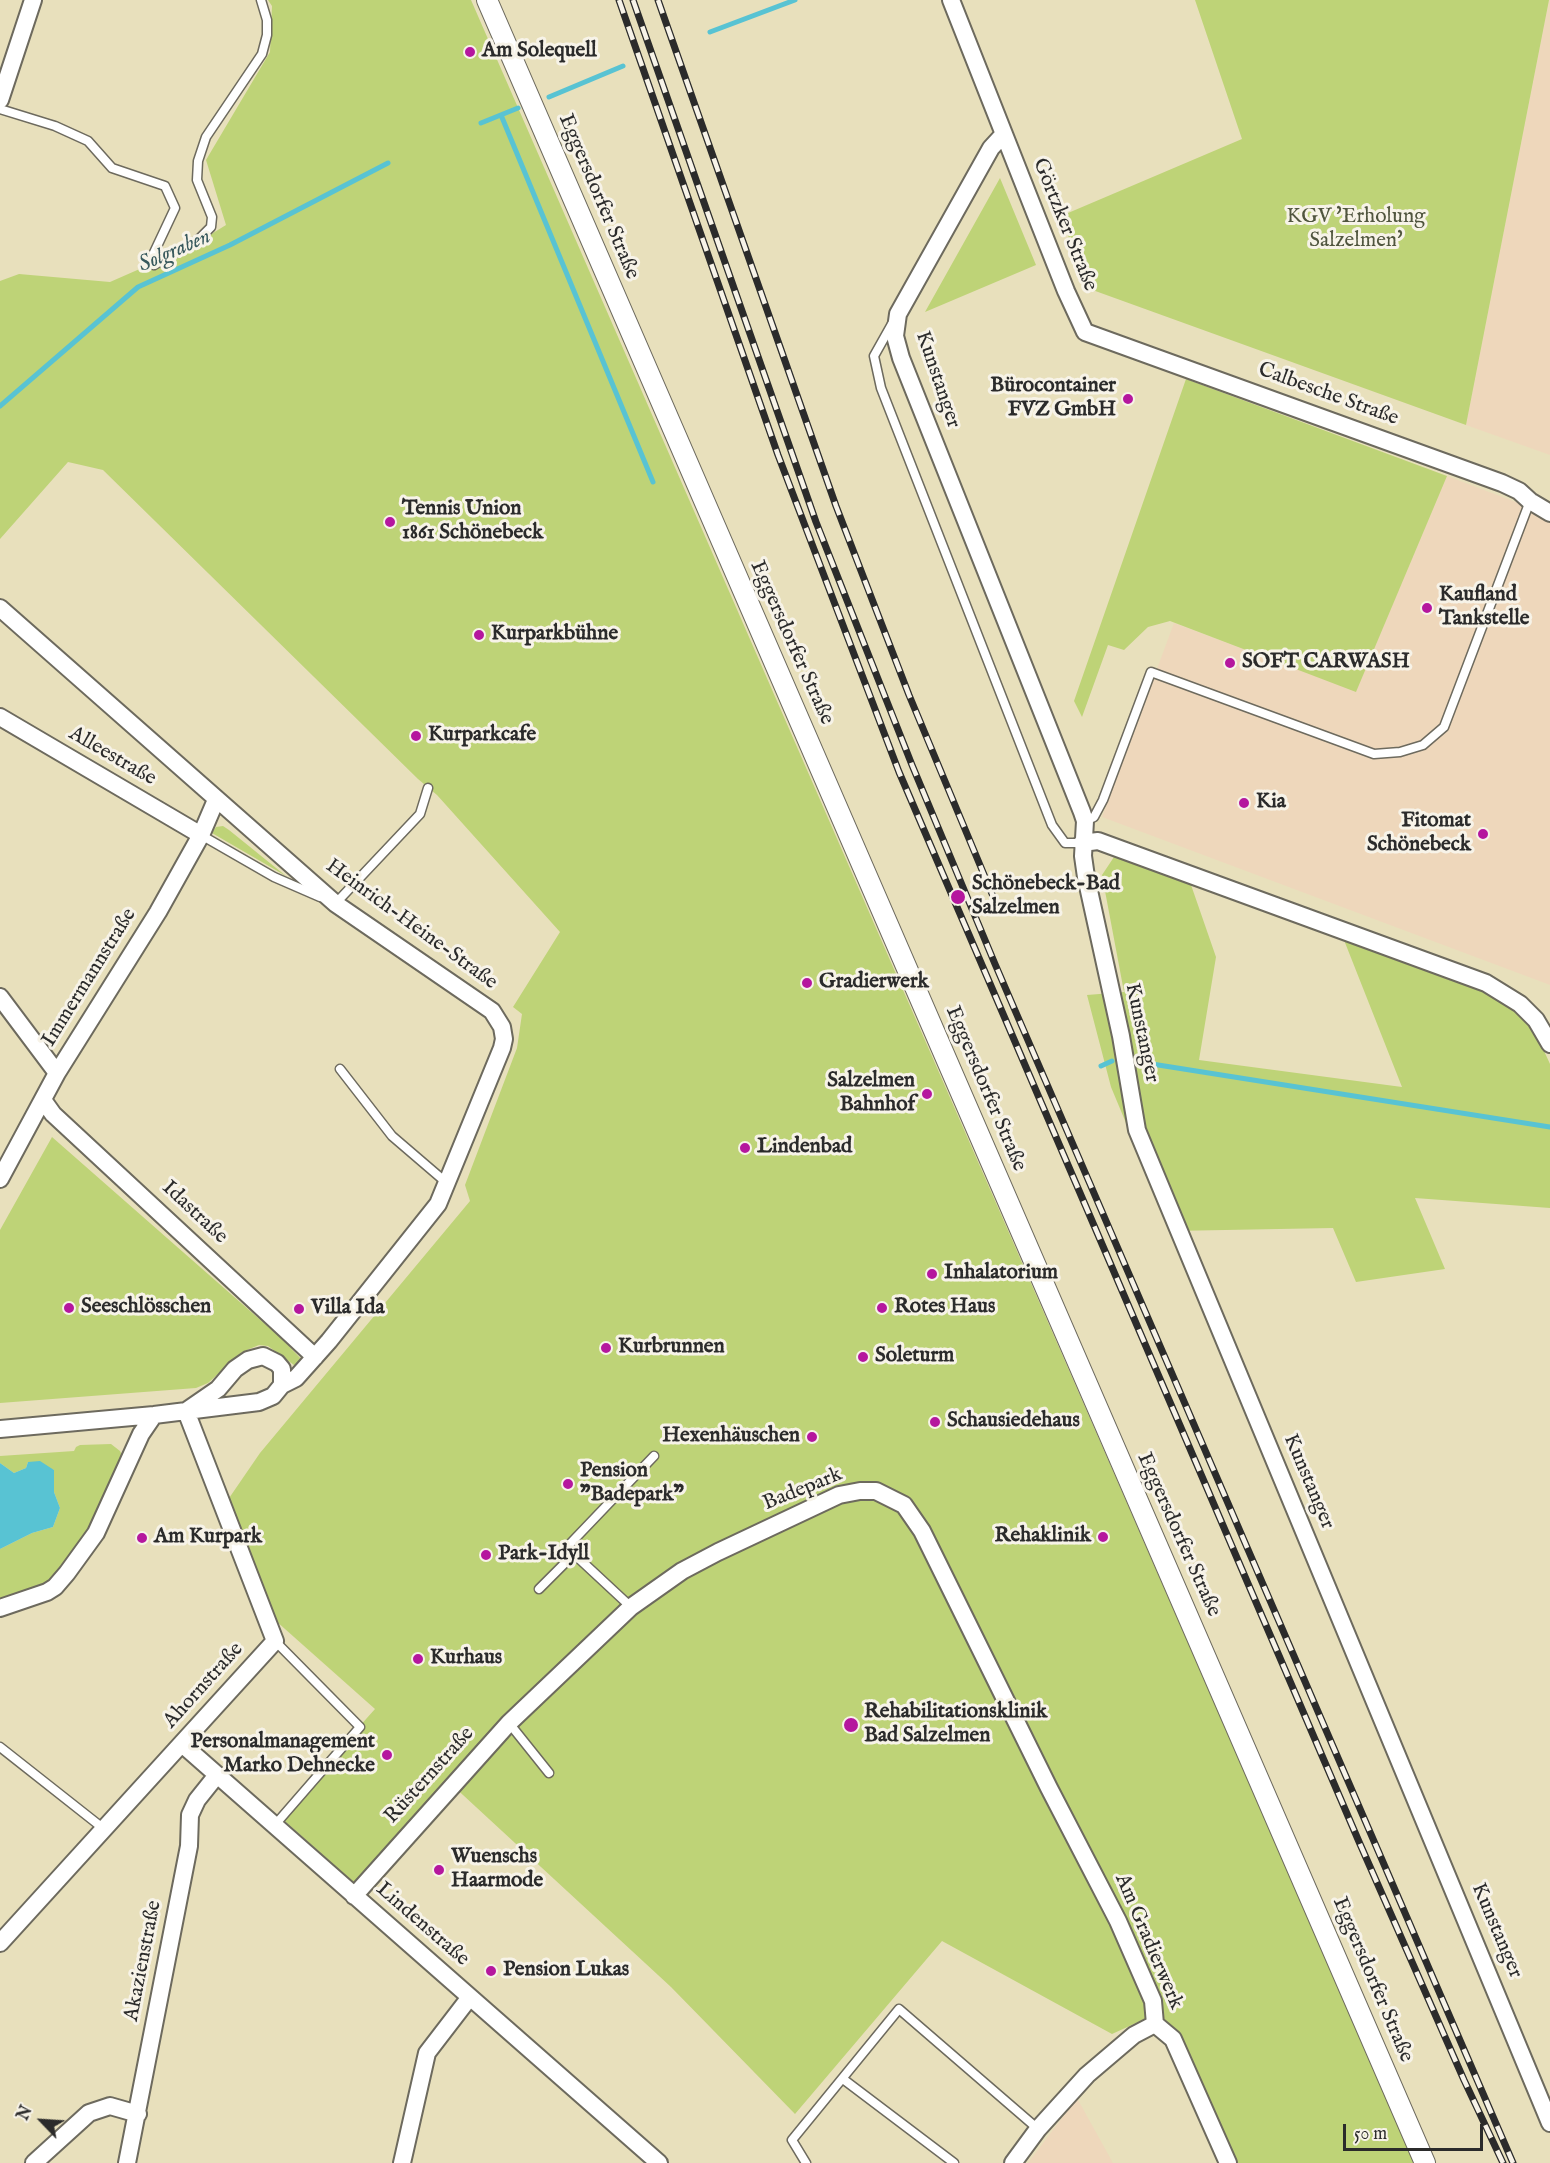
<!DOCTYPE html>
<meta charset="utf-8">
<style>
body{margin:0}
#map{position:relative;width:1550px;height:2163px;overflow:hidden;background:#e8e0bc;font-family:"IM FELL English",serif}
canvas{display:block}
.north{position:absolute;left:12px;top:2091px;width:60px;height:60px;-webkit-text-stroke:4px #f7f3e8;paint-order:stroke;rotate:295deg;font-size:16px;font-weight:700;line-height:24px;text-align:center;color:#2b2b2b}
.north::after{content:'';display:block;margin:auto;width:21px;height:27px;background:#2b2b2b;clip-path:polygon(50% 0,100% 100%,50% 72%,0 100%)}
.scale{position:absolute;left:1343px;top:2124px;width:140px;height:27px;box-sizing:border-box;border:3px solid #2b2b2b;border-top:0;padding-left:8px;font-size:18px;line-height:21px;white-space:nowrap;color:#2b2b2b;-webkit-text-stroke:4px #f7f3e8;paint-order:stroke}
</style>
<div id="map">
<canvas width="1550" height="2163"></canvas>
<div class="north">N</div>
<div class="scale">50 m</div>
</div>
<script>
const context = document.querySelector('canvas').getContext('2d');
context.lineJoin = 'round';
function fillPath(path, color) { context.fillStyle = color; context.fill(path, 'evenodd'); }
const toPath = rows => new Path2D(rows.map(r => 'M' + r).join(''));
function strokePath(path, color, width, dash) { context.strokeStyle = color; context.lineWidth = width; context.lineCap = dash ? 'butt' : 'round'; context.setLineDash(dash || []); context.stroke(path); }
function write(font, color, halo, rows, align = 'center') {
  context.font = font + ' "IM FELL English",serif'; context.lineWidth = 6; context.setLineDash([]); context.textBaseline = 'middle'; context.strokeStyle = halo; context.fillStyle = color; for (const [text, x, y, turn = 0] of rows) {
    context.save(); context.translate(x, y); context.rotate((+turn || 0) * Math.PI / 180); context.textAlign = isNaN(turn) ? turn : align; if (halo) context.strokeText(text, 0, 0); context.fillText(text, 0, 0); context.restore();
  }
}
fillPath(toPath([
 [1549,0,1550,0,1550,455,1466,425],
 [1447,476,1550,515,1550,985,1102,817,1174,623,1356,691],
 [1077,2098,1113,2163,1028,2163]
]), '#eed7bb');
fillPath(toPath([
 [268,0,471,0,1415,2163,1235,2163,1158,2013,1112,2034,942,1941,795,2114,671,1987,450,1783,359,1887,279,1816,375,1709,258,1605,225,1504,260,1453,470,1201,465,1185,517,1048,522,1014,513,1007,560,932,437,795,418,779,103,470,68,462,0,539,0,281,19,274,110,282,192,246,226,225,206,160,270,52,272,6],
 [1195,0,1549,0,1466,425,1087,288,1061,216,1242,139],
 [1000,178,1036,265,925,312],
 [1186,379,1447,476,1356,692,1170,621,1148,627,1124,650,1108,645,1082,717,1074,701],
 [223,826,229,830,286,876,212,833,216,827],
 [1114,857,1190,882,1216,957,1199,1060,1402,1087,1342,935,1471,985,1512,1009,1534,1029,1550,1064,1550,1208,1415,1198,1445,1269,1356,1282,1333,1228,1171,1231,1111,1087,1087,995,1124,992,1102,875],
 [52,1137,282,1339,304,1362,298,1368,268,1346,259,1345,242,1352,208,1383,196,1388,0,1403,0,1230],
 [111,1444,120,1451,124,1459,87,1536,53,1584,0,1604,0,1549,32,1533,53,1527,60,1508,54,1492,54,1470,28,1462,26,1468,14,1473,0,1463,0,1456,74,1451,76,1447,80,1445]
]), '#bed377');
fillPath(toPath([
 [40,1461,54,1470,54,1492,60,1508,53,1527,32,1533,0,1549,0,1463,14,1473,26,1468,28,1462]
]), '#58c3d3');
strokePath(toPath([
 [710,32,795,0],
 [549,97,623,66],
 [501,115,653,482],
 [481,123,518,108],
 [0,406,138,287,230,245,388,163],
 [1133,1061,1550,1127],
 [1101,1066,1112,1061]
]), '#58c3d3', 5);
const service = toPath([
 [0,109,55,126,88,141,112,168,165,186,175,208,151,259,154,265,198,240,211,227,212,217,197,180,198,161,206,137,262,54,267,35,267,20,261,0],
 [892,324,874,356,881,388,1052,825,1065,843,1082,843],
 [1085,821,1094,817,1103,800,1151,672,1374,754,1400,752,1423,745,1444,727,1530,501],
 [201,835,274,877,320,897],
 [335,904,420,814,428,788],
 [340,1069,392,1136,448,1184],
 [574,1554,567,1547,654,1456],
 [539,1589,574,1554,631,1607],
 [509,1723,549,1773],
 [0,1747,104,1829],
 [274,1826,360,1727,275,1641],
 [843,2079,954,2163],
 [806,2163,792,2140,899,2009,1038,2129]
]);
const minor = toPath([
 [951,0,1066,291,1085,332,1502,483,1519,491,1530,501,1550,513],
 [0,100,33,0],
 [1003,135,991,148,898,314,895,336,901,358,1082,812,1085,821,1083,856,1086,877,1121,1036,1137,1130,1550,2123],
 [0,608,336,904,492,1011,502,1027,504,1039,502,1048,438,1204,329,1341,296,1378,282,1385],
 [0,717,201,835],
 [1082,843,1098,841,1486,983,1520,1004,1536,1020,1550,1044],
 [0,997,57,1073],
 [43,1100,53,1114,315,1357],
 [0,1179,57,1073,158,912,201,835,216,800],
 [0,1429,154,1415,259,1402,273,1396,282,1385,282,1369,277,1363,263,1356,248,1360,235,1369,218,1389,186,1411],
 [0,1608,47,1592,55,1587,67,1573,96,1533,141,1434,154,1415],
 [182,1744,659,2163],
 [354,1896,509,1723,631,1607,682,1571,718,1552,839,1495,860,1491,876,1491,904,1505,922,1531,1049,1788,1118,1921,1153,2001,1155,2024],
 [0,1943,275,1641,186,1411],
 [1155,2024,1173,2039,1228,2163],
 [34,2163,89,2113,110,2106,138,2114],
 [127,2163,189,1846,190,1815,197,1800,217,1775],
 [402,2163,427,2053,470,1997],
 [1013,2163,1038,2129,1087,2075,1134,2035,1155,2024]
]);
const tertiary = toPath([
 [487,0,1425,2163]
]);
strokePath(service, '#6d6a5e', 11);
strokePath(minor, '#6d6a5e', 20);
strokePath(tertiary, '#6d6a5e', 22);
strokePath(service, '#fff', 8);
strokePath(minor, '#fff', 16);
strokePath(tertiary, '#fff', 20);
const rail = toPath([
 [619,0,778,455,899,772,1360,1844,1464,2080,1503,2163],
 [633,0,816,522,912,765,995,964,1513,2163],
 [658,0,836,506,909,695,995,901]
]);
strokePath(rail, '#2b2b2b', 7);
strokePath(rail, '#f7f3e8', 4.5, [14]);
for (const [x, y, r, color] of [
 [470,52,6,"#b5179e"],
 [1128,399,6,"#b5179e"],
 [390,522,6,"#b5179e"],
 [1427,608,6,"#b5179e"],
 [479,635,6,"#b5179e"],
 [1230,663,6,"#b5179e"],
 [416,736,6,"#b5179e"],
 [1244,803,6,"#b5179e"],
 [1483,834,6,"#b5179e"],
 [958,897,8,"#b5179e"],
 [807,983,6,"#b5179e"],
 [927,1094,6,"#b5179e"],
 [745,1148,6,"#b5179e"],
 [932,1274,6,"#b5179e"],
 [69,1308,6,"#b5179e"],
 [882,1308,6,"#b5179e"],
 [299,1309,6,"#b5179e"],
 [606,1348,6,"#b5179e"],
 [863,1357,6,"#b5179e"],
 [935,1422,6,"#b5179e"],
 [812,1437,6,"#b5179e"],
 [568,1484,6,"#b5179e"],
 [1103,1537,6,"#b5179e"],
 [142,1538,6,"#b5179e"],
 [486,1555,6,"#b5179e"],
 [418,1659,6,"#b5179e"],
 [851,1725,8,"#b5179e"],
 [387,1755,6,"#b5179e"],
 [439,1870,6,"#b5179e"],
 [491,1971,6,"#b5179e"]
]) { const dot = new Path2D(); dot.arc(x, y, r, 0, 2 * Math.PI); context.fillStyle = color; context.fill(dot); strokePath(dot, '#f7f3e8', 2); }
write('bold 21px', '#2b2b2b', '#f7f3e8', [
 ["Am Solequell",482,52],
 ["Bürocontainer",1116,387,"right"],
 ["FVZ GmbH",1116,411,"right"],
 ["Tennis Union",402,510],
 ["1861 Schönebeck",402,534],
 ["Kaufland",1439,596],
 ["Tankstelle",1439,620],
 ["Kurparkbühne",491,635],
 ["SOFT CARWASH",1242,663],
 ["Kurparkcafe",428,736],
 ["Kia",1256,803],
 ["Fitomat",1471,822,"right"],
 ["Schönebeck",1471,846,"right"],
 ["Schönebeck-Bad",972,885],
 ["Salzelmen",972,909],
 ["Gradierwerk",819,983],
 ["Salzelmen",915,1082,"right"],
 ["Bahnhof",915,1106,"right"],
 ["Lindenbad",757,1148],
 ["Inhalatorium",944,1274],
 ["Seeschlösschen",81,1308],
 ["Rotes Haus",894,1308],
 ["Villa Ida",311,1309],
 ["Kurbrunnen",618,1348],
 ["Soleturm",875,1357],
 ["Schausiedehaus",947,1422],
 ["Hexenhäuschen",800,1437,"right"],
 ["Pension",580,1472],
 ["\"Badepark\"",580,1496],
 ["Rehaklinik",1091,1537,"right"],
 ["Am Kurpark",154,1538],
 ["Park-Idyll",498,1555],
 ["Kurhaus",430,1659],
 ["Rehabilitationsklinik",864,1713],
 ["Bad Salzelmen",864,1737],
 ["Personalmanagement",375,1743,"right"],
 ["Marko Dehnecke",375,1767,"right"],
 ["Wuenschs",451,1858],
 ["Haarmode",451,1882],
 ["Pension Lukas",503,1971]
], 'left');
write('21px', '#2b2b2b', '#f7f3e8', [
 ["Eggersdorfer Straße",598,197,67],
 ["Görtzker Straße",1064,225,68],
 ["Kunstanger",937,380,71],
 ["Calbesche Straße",1328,395,20],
 ["Eggersdorfer Straße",791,643,66],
 ["Alleestraße",112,757,30],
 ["Heinrich-Heine-Straße",411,925,36],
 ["Immermannstraße",90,978,-58],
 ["Kunstanger",1141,1033,78],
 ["Eggersdorfer Straße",985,1089,67],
 ["Idastraße",194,1213,43],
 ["Kunstanger",1308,1482,67],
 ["Badepark",803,1490,-22],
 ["Eggersdorfer Straße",1178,1535,66],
 ["Ahornstraße",204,1686,-48],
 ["Rüsternstraße",430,1776,-48],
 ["Lindenstraße",422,1925,41],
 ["Kunstanger",1496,1931,67],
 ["Am Gradierwerk",1148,1942,67],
 ["Akazienstraße",144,1961,-79],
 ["Eggersdorfer Straße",1372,1980,67]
]);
write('21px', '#50553e', '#f7f3e8', [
 ["KGV 'Erholung",1356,218],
 ["Salzelmen'",1356,242]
]);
write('italic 22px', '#38595d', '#f7f3e8', [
 ["Solgraben",175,252,-24]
]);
</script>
